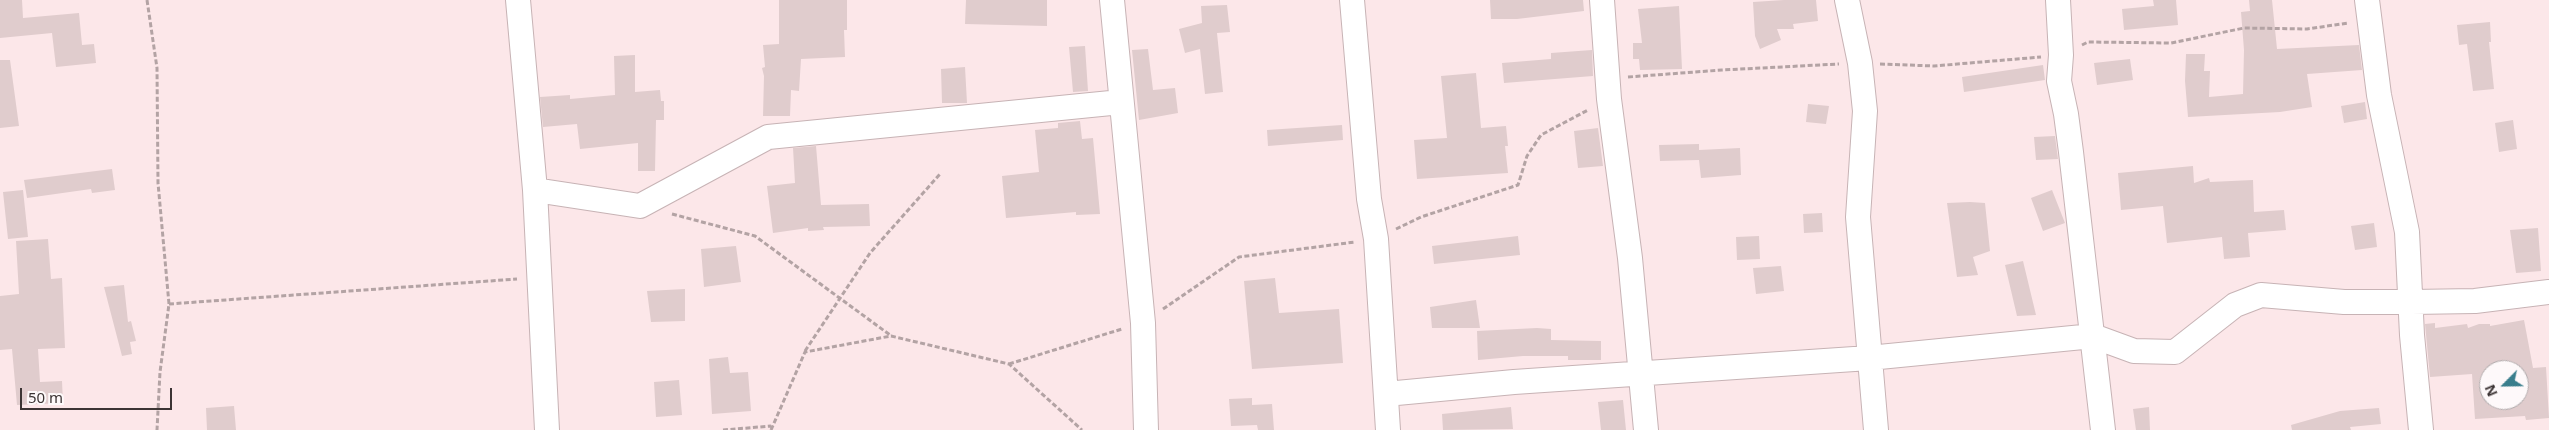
<!DOCTYPE html>
<style>
body{margin:0}
#map{position:relative;width:2549px;height:430px;overflow:hidden;background:#fce7e9;font-family:"Noto Sans",sans-serif}
canvas{display:block}
.north{position:absolute;left:2479px;top:360px;width:50px;height:50px;box-sizing:border-box;background:#fef9fa;border:1px solid #b0aaab;border-radius:50%;rotate:247deg;font-size:14px;font-weight:700;line-height:20px;text-align:center;color:#3c3434}
.north::after{content:'';display:block;margin:auto;width:18px;height:22px;background:#397e8c;clip-path:polygon(50% 0,100% 100%,50% 72%,0 100%)}
.scale{position:absolute;left:20px;top:388px;width:152px;height:22px;box-sizing:border-box;border:2px solid #3c3434;border-top:0;padding-left:6px;font-size:15px;line-height:18px;white-space:nowrap;color:#3c3434;-webkit-text-stroke:4px #fef9fa;paint-order:stroke}
</style>
<div id="map">
<canvas width="2549" height="430"></canvas>
<div class="north">N</div>
<div class="scale">50 m</div>
</div>
<script>
const context = document.querySelector('canvas').getContext('2d');
context.lineJoin = 'round';
function fillPath(path, color) { context.fillStyle = color; context.fill(path, 'evenodd'); }
const toPath = rows => new Path2D(rows.map(r => 'M' + r).join(''));
function strokePath(path, color, width, dash) { context.strokeStyle = color; context.lineWidth = width; context.lineCap = dash ? 'butt' : 'round'; context.setLineDash(dash || []); context.stroke(path); }
fillPath(toPath([
 [0,0,22,0,23,18,79,13,82,45,94,44,96,63,56,67,52,33,0,38],
 [779,0,847,0,847,30,844,30,845,57,801,59,799,91,791,90,790,116,763,116,764,76,762,68,765,67,763,45,779,44],
 [966,0,1047,0,1047,26,965,24],
 [1490,0,1583,0,1584,11,1517,19,1491,19],
 [1784,0,1816,0,1818,21,1793,24,1794,29,1777,29,1781,40,1760,49,1755,36,1753,2],
 [2153,0,2176,0,2178,25,2124,30,2122,9,2154,6],
 [2249,0,2272,0,2277,49,2359,45,2362,70,2307,74,2312,107,2280,112,2188,117,2185,81,2186,54,2205,54,2204,71,2210,71,2209,97,2243,94,2244,50,2241,12,2250,11],
 [1227,5,1230,32,1217,33,1223,92,1205,94,1200,49,1185,53,1179,29,1202,23,1201,6],
 [1679,6,1682,69,1640,70,1639,59,1633,59,1633,43,1642,43,1638,9],
 [2490,22,2491,42,2489,42,2494,89,2473,91,2467,44,2459,45,2457,25],
 [1085,46,1088,91,1073,92,1069,47],
 [1148,49,1153,90,1175,88,1178,113,1139,120,1132,50],
 [1592,50,1593,76,1504,83,1502,63,1551,59,1551,53],
 [635,55,635,92,660,90,661,101,664,101,664,120,656,120,655,171,638,171,638,143,580,149,577,124,543,127,540,97,570,95,570,99,615,95,614,56],
 [2130,59,2133,80,2097,85,2094,63],
 [0,60,10,60,19,126,0,128],
 [2043,65,2045,80,1964,92,1962,77],
 [965,67,967,103,942,103,941,69],
 [1476,73,1481,128,1506,126,1508,146,1505,146,1508,173,1417,179,1414,140,1447,138,1441,76],
 [2365,102,2367,119,2344,123,2341,106],
 [1808,104,1829,106,1826,124,1806,122],
 [2513,120,2517,149,2499,152,2495,123],
 [1080,121,1082,139,1093,138,1100,214,1076,215,1076,212,1006,218,1002,176,1039,172,1035,130,1058,128,1058,123],
 [1342,125,1343,140,1268,146,1267,130],
 [1598,128,1603,166,1578,168,1574,131],
 [2055,136,2058,159,2036,160,2034,137],
 [1699,144,1699,150,1740,148,1741,175,1701,178,1699,160,1660,161,1659,145],
 [816,146,821,205,869,204,870,226,823,227,824,230,808,231,808,228,773,233,767,186,795,183,793,148],
 [2193,166,2194,183,2209,178,2210,182,2253,180,2254,212,2284,210,2286,230,2248,233,2250,257,2224,259,2222,237,2167,243,2163,206,2121,210,2118,173],
 [112,169,115,190,92,193,91,189,27,198,24,180],
 [23,190,28,237,8,239,3,192],
 [2052,190,2065,223,2043,231,2031,198],
 [1970,202,1985,203,1990,251,1973,257,1978,275,1957,277,1947,203],
 [1822,213,1823,232,1804,233,1803,214],
 [2374,223,2377,247,2355,250,2351,226],
 [2538,228,2541,271,2516,273,2510,230],
 [1518,236,1520,255,1434,264,1432,246],
 [1759,236,1760,259,1737,260,1736,237],
 [48,239,51,279,62,278,65,348,38,349,40,382,62,381,63,403,17,405,12,349,0,350,0,296,19,294,16,241],
 [736,246,741,282,704,287,701,249],
 [2023,261,2036,315,2017,316,2005,265],
 [1781,266,1784,291,1756,294,1753,268],
 [1275,278,1279,313,1339,309,1343,363,1252,369,1244,281],
 [124,285,128,322,131,321,136,341,130,342,132,354,122,356,104,287],
 [685,289,685,321,651,322,647,291],
 [1476,300,1480,328,1432,328,1430,307],
 [2524,320,2533,368,2546,367,2549,418,2526,420,2525,416,2475,419,2472,374,2430,377,2425,324,2435,323,2435,328,2467,324,2468,328,2479,324,2490,324,2490,326],
 [2489,370,2519,370,2519,400,2489,400],
 [1537,328,1551,329,1551,340,1601,341,1601,360,1568,360,1568,356,1523,356,1478,360,1477,331],
 [728,357,730,373,748,372,751,411,712,414,709,359],
 [679,380,682,415,656,417,654,382],
 [1252,398,1252,405,1272,404,1274,430,1258,430,1257,425,1231,426,1229,399],
 [1623,400,1626,430,1601,430,1598,402],
 [234,406,236,430,207,430,206,408],
 [1511,407,1513,429,1443,430,1442,414],
 [2149,407,2150,430,2136,430,2133,409],
 [2379,408,2381,424,2350,427,2351,430,2292,430,2291,425,2340,411]
]), '#e0cccd');
const minor = toPath([
 [518,0,535,190,547,430],
 [1112,0,1143,323,1146,430],
 [1352,0,1369,199,1376,239,1388,430],
 [1602,0,1609,99,1630,258,1646,430],
 [1847,0,1860,63,1865,111,1858,217,1876,430],
 [2058,0,2061,55,2059,81,2066,114,2071,152,2103,430],
 [2367,0,2379,95,2407,232,2412,335,2421,430],
 [535,190,640,206,768,137,1121,102],
 [1386,394,1514,382,1869,358,2093,336,2134,351,2175,352,2235,305,2261,295,2344,302,2412,302,2475,301,2549,292]
]);
strokePath(minor, '#c7b3b5', 26);
strokePath(toPath([
 [147,0,157,68,158,183,169,304,160,372,157,430],
 [2082,45,2088,42,2171,43,2244,28,2307,29,2348,23],
 [1880,64,1934,66,2041,57],
 [1628,77,1722,70,1839,64],
 [672,214,755,236,890,335],
 [1396,229,1421,217,1518,185,1527,156,1541,135,1588,110],
 [169,304,517,279],
 [1163,309,1239,257,1355,242],
 [805,351,870,253,940,174],
 [1009,364,1122,329],
 [723,430,771,426],
 [771,430,805,352,891,336,1009,364,1082,430]
]), '#b3a3a4', 3, [5, 2.5]);
strokePath(minor, '#fff', 24);
</script>
